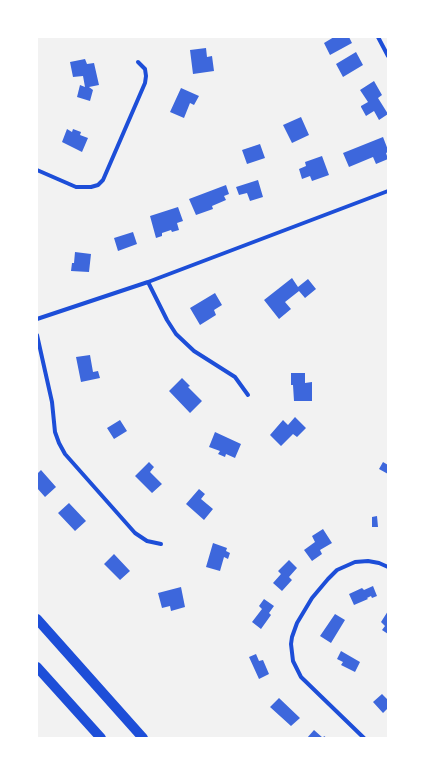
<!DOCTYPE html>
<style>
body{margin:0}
#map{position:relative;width:425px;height:775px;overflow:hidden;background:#f2f2f2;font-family:"Archivo Narrow",sans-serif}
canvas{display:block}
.frame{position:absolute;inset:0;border:38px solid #fff;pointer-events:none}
</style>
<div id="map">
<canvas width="425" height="775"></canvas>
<div class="frame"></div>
</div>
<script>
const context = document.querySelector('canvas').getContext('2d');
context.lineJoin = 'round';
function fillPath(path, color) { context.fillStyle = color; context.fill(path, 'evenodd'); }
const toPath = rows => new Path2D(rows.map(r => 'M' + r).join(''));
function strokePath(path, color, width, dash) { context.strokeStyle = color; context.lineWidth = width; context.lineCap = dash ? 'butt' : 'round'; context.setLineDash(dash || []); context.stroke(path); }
fillPath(toPath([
 [334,37,349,37,352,43,330,55,324,43],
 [206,48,207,57,212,56,214,71,193,74,190,50],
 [356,52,363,65,343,77,336,64],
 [85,59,87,64,94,63,99,85,89,87,93,90,90,101,77,97,80,85,85,87,83,76,73,77,70,62],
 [374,81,382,95,378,98,388,114,379,120,374,111,366,116,361,107,361,106,368,102,360,90],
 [181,88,199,96,194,105,190,103,184,118,170,112],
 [301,117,309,135,292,143,283,125],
 [67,129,72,132,73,129,81,132,80,135,88,138,82,152,62,142],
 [383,137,388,150,388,152,386,153,388,159,376,164,373,157,349,167,343,153],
 [260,144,265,158,247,164,242,150],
 [322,156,329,175,312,181,310,176,302,179,299,169,306,166,305,162],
 [258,180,263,197,250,201,247,193,239,195,236,187],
 [226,185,229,194,224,196,226,200,212,206,213,209,196,215,189,199],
 [178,207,183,221,177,223,179,230,172,232,171,230,162,233,162,236,156,238,150,216],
 [133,232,137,244,118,251,114,238],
 [75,252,91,254,89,272,71,271,72,263,74,263],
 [292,278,298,287,308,279,316,289,305,298,299,291,285,302,291,309,279,319,264,300],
 [215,293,222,305,214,310,216,315,200,325,190,308],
 [90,355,93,372,98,371,100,378,81,382,76,357],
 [291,373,305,373,305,383,312,382,312,401,294,401,293,385,291,385],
 [182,378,190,386,188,387,202,401,190,413,169,391],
 [295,417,306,428,297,437,293,434,281,446,270,435,283,420,288,425],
 [120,420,127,431,114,439,107,428],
 [215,432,241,444,235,458,226,454,225,457,218,454,220,451,209,447],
 [149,462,154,467,150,472,162,484,152,493,135,476],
 [383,462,388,465,388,474,379,469],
 [41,470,56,487,45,497,37,488,37,474],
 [199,489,205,494,201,499,213,509,204,520,186,504],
 [69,503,86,521,75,531,58,513],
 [377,516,378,527,372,527,372,517],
 [323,529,332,543,320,550,322,554,312,561,304,550,315,542,312,536],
 [213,543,227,548,226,551,230,553,228,559,224,557,220,571,206,567],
 [114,554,130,571,120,580,104,564],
 [289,560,297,568,289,577,292,580,282,591,273,583,281,574,278,571],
 [373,586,377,596,372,598,371,596,367,598,368,599,354,605,349,594,362,588,364,590],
 [181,587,185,607,171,611,170,606,162,608,158,593],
 [264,599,274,606,269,613,271,615,261,629,252,622,262,609,259,606],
 [388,611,388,634,382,630,385,626,381,622],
 [335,614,345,620,331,643,320,636],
 [341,651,360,662,355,672,341,665,343,662,337,659],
 [256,654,259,661,263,660,269,674,259,679,249,657],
 [382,694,388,700,388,708,383,713,373,702],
 [279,698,300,718,291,726,270,707],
 [314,730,323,738,324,736,327,738,307,738]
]), '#3d67dc');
strokePath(toPath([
 [378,37,388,56],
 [37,170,76,187,91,187,98,185,103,180,145,83,146,76,145,69,138,62],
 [148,282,167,320,176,334,194,351,235,377,248,395],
 [37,319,148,282,388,191],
 [37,335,52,402,55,432,59,443,65,454,135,533,147,541,161,544],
 [364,738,301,677,293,661,291,644,292,637,297,623,312,598,328,579,337,570,355,562,368,561,379,563,388,567]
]), '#1d4ed8', 4);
strokePath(toPath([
 [37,619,143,738],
 [37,667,101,738]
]), '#1d4ed8', 10);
</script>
